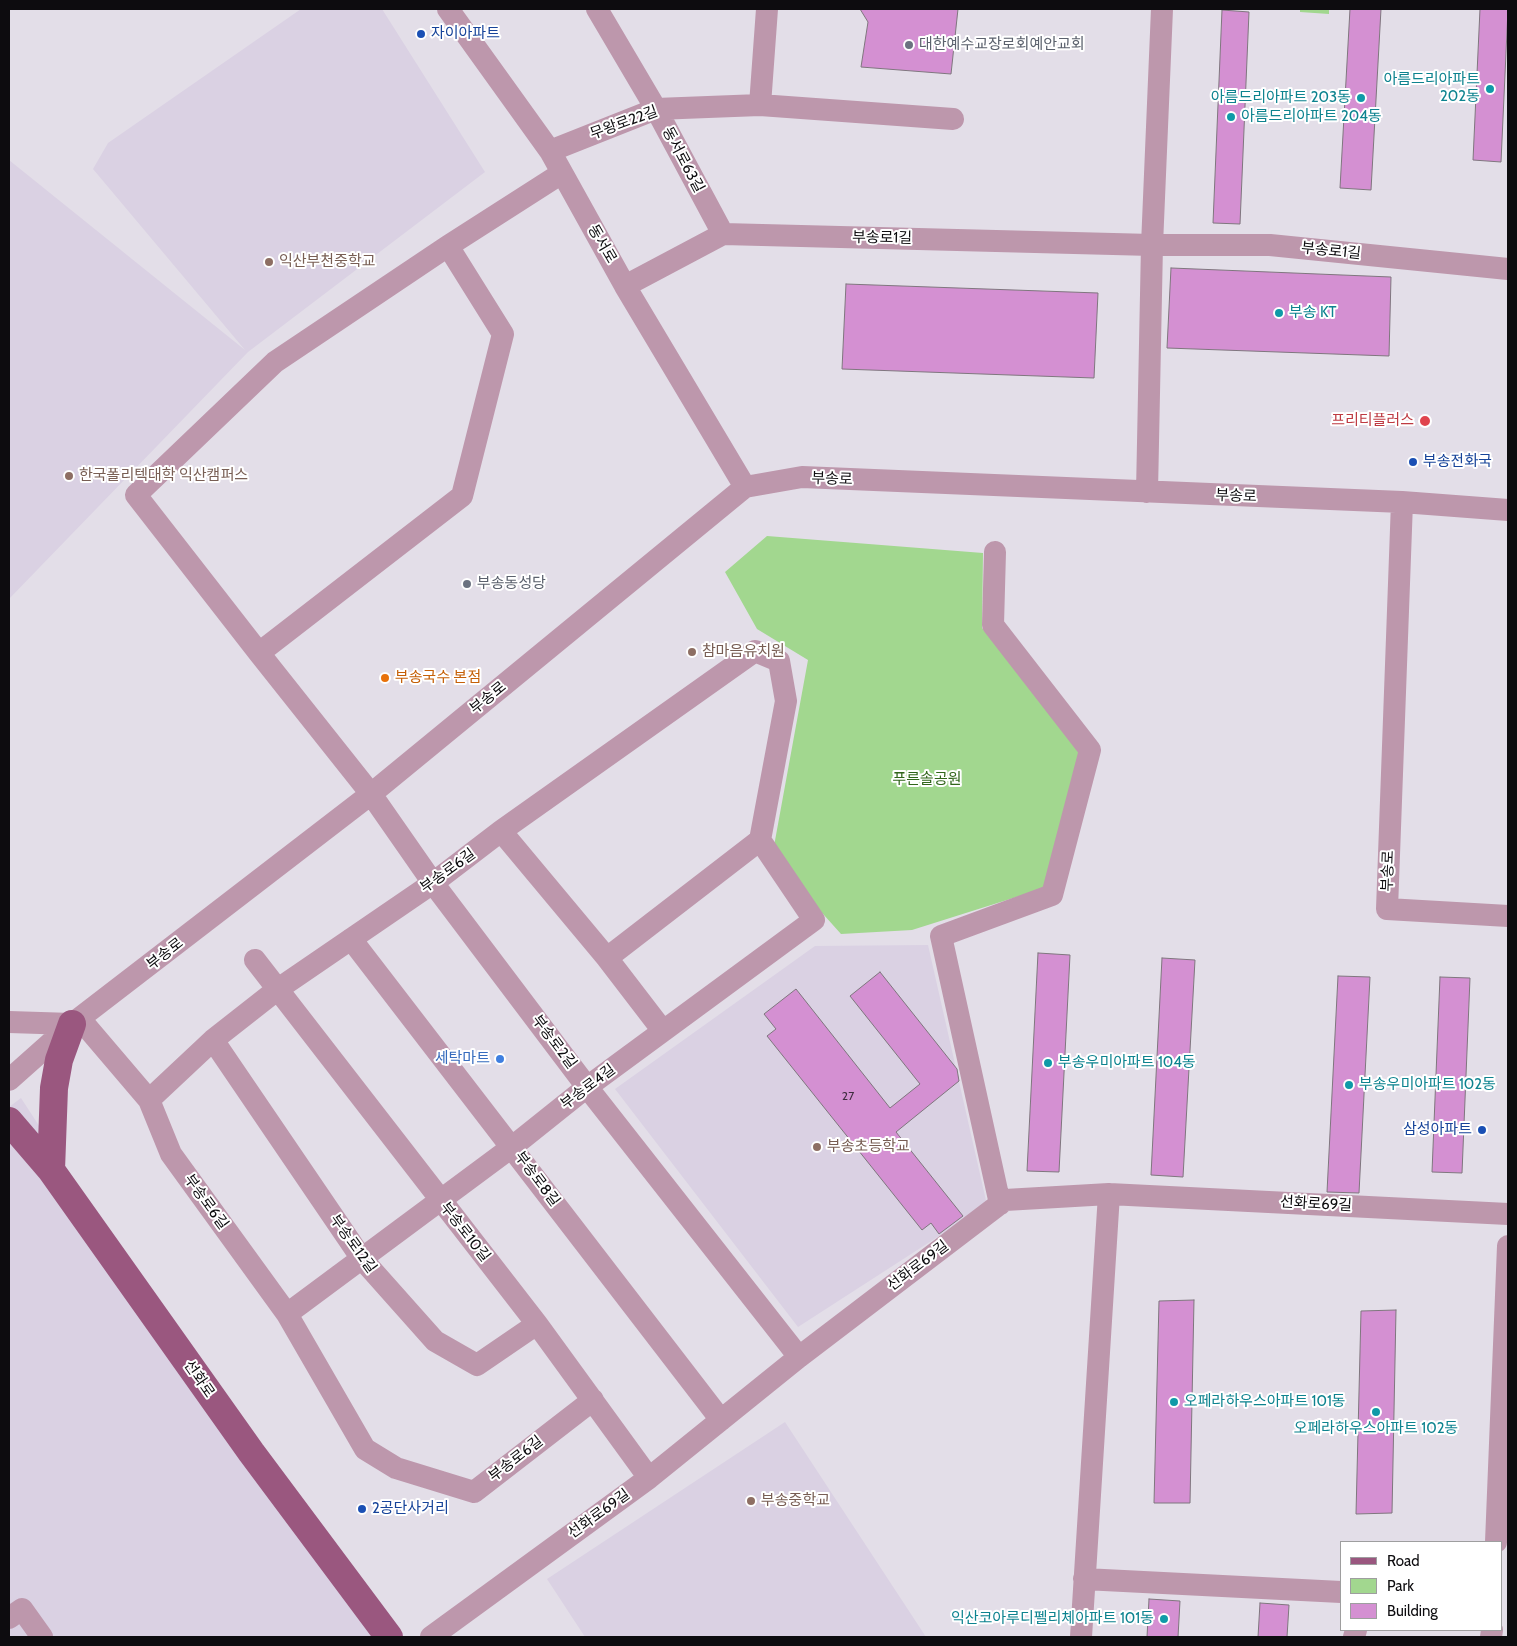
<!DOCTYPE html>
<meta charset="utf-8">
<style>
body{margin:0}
#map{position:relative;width:1517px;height:1646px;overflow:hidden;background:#e3dee8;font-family:Cabin,sans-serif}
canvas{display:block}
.frame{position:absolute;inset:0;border:10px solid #0d0c0f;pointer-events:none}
.legend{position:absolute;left:1340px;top:1541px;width:162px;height:90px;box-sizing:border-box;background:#fff;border:1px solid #9e9e9f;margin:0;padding:6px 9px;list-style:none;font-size:15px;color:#0d0c0f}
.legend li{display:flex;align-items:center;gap:10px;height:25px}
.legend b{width:25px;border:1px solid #9e9e9f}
</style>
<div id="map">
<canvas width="1517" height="1646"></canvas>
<div class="frame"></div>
<ul class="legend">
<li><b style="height:6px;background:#9a577f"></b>Road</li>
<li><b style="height:14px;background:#a2d78f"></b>Park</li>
<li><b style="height:14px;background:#d490d2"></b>Building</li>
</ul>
</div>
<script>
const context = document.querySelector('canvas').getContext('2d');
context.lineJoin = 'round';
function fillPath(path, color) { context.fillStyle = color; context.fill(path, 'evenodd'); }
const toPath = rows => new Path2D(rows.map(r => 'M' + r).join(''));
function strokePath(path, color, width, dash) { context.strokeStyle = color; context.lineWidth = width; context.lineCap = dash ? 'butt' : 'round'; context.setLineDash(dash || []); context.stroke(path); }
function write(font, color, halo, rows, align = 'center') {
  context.font = font + ' Cabin,"Noto Sans KR",sans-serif'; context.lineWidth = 4; context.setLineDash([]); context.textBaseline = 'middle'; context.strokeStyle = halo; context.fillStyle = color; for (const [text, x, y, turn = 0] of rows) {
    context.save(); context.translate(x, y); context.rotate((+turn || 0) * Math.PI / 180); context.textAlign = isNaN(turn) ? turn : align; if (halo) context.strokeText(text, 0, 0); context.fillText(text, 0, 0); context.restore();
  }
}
fillPath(toPath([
 [301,9,382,9,485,172,248,352,9,599,9,160,245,350,93,169,108,143],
 [928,945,987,1205,798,1327,615,1089,815,946],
 [21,1098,251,1452,375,1637,9,1637,9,1107],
 [785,1422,926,1637,585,1637,547,1579]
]), '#dad1e3');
fillPath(toPath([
 [1300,9,1329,9,1329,14,1300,12],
 [767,536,983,553,982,628,1082,753,1045,888,912,930,841,934,772,857,808,660,757,629,725,572]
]), '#a2d78f');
const building = toPath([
 [860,9,958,9,951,74,861,67,868,22,860,9],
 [1350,9,1381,9,1371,190,1340,188,1350,9],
 [1480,9,1508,9,1501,162,1473,160,1480,9],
 [1222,10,1249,12,1240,224,1213,223,1222,10],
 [1171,268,1391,277,1389,356,1167,348,1171,268],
 [846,284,1098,293,1094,378,842,369,846,284],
 [1038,953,1070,955,1059,1172,1027,1171,1038,953],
 [1162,958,1195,960,1183,1177,1151,1175,1162,958],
 [880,972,957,1069,959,1081,896,1132,963,1216,939,1234,931,1223,922,1230,767,1036,776,1029,764,1014,796,989,890,1108,920,1084,850,996,880,972],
 [1338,976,1370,977,1359,1193,1327,1192,1338,976],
 [1440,977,1470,978,1462,1173,1432,1172,1440,977],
 [1194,1300,1190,1503,1154,1503,1159,1301,1194,1300],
 [1396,1310,1392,1513,1356,1514,1361,1311,1396,1310],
 [1149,1599,1180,1601,1178,1637,1147,1637,1149,1599],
 [1260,1603,1289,1605,1287,1637,1258,1637,1260,1603]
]);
fillPath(building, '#d490d2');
strokePath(building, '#7f767e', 1);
strokePath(toPath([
 [448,9,550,151,625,286,745,487],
 [597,9,656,109,723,234],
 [760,105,767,9],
 [550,151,656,109,760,105,953,119],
 [562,173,448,246,275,362,136,495,259,653,371,794,433,883,587,1087,799,1357],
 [625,286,723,234,1152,245,1270,245,1508,269],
 [1147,492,1152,245,1162,9],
 [1402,502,1387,909,1508,916],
 [995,552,993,625,1090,750,1052,895,941,936,1000,1204],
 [259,653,462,496,503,334,448,246],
 [501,831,607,958,663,1031],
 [351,939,721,1420],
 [255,960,537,1324,649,1478],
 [80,1019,149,1100,171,1154,287,1314,365,1449,396,1468,474,1492,593,1400],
 [9,1022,72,1024],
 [213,1040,362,1259,435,1341,477,1365,537,1324],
 [9,1080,72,1024,371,794,745,487,802,477,1402,502,1508,510],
 [149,1100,213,1040,278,989,433,883,501,831,755,651,779,661,786,701,760,840,607,958],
 [287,1314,512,1147,587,1087,814,920,760,840],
 [1496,1542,1508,1246],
 [1084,1579,1341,1592],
 [9,1618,22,1609,42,1637],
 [431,1637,649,1478,799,1357,1005,1200,1109,1194,1508,1214],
 [1081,1637,1109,1194],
 [1354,1637,1356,1630],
 [1491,1637,1492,1630]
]), '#bd97ac', 22);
strokePath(toPath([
 [9,1121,51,1170,251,1452,389,1637],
 [51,1170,54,1088,59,1060,72,1024]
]), '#9a577f', 28);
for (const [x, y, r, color] of [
 [421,34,5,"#1a4fb4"],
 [909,45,5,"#6b7280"],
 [1490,89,5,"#0f9aa8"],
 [1361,98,5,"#0f9aa8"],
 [1231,117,5,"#0f9aa8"],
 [269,262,5,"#8d6e63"],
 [1279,313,5,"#0f9aa8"],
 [1425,421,6,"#e0444e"],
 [1413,462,5,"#1a4fb4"],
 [69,476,5,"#8d6e63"],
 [467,584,5,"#6b7280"],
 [692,652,5,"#8d6e63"],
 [385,678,5,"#e8710a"],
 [500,1059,5,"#3f7fe0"],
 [1048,1063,5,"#0f9aa8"],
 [1349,1085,5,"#0f9aa8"],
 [1482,1130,5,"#1a4fb4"],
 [817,1147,5,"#8d6e63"],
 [1174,1402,5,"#0f9aa8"],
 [1376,1412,5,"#0f9aa8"],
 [751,1501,5,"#8d6e63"],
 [362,1509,5,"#1a4fb4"],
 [1164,1619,5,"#0f9aa8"]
]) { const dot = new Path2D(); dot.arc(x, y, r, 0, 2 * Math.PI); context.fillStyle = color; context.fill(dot); strokePath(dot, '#fff', 2); }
write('12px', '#3f2d40', null, [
 ["27",848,1096]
]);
write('15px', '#164399', '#fff', [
 ["자이아파트",431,34],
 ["부송전화국",1423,462],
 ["삼성아파트",1472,1130,"right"],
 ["2공단사거리",372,1509]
], 'left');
write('15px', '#5b616d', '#fff', [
 ["대한예수교장로회예안교회",919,45],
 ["부송동성당",477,584]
], 'left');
write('15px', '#0d838f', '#fff', [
 ["아름드리아파트",1480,80,"right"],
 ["202동",1480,97,"right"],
 ["아름드리아파트 203동",1351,98,"right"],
 ["아름드리아파트 204동",1241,117],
 ["부송 KT",1289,313],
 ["부송우미아파트 104동",1058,1063],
 ["부송우미아파트 102동",1359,1085],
 ["오페라하우스아파트 101동",1184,1402],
 ["오페라하우스아파트 102동",1376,1429,"center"],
 ["익산코아루디펠리체아파트 101동",1154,1619,"right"]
], 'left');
write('15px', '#0d0c0f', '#fff', [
 ["무왕로22길",624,123,-20],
 ["동서로63길",683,160,62],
 ["부송로1길",882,238,1],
 ["동서로",602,244,60],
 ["부송로1길",1331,251,6],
 ["부송로",832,479,2],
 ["부송로",1236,496,2],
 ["부송로",488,698,-39],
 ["부송로6길",448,871,-36],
 ["부송로",1388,871,-88],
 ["부송로",165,954,-38],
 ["부송로2길",554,1042,53],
 ["부송로4길",588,1087,-37],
 ["부송로8길",537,1179,53],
 ["부송로6길",206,1202,54],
 ["선화로69길",1316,1204,3],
 ["부송로10길",465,1232,52],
 ["부송로12길",353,1244,54],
 ["선화로69길",918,1266,-37],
 ["선화로",199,1379,55],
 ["부송로6길",516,1459,-38],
 ["선화로69길",599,1514,-36]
]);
write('15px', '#785e54', '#fff', [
 ["익산부천중학교",279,262],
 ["한국폴리텍대학 익산캠퍼스",79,476],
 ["참마음유치원",702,652],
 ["부송초등학교",827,1147],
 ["부송중학교",761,1501]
], 'left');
write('15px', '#be3a42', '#fff', [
 ["프리티플러스",1414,421]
], 'right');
write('15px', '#c56008', '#fff', [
 ["부송국수 본점",395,678]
], 'left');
write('15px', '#31661b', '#fff', [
 ["푸른솔공원",927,780]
]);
write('15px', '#366cbe', '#fff', [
 ["세탁마트",490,1059]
], 'right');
</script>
